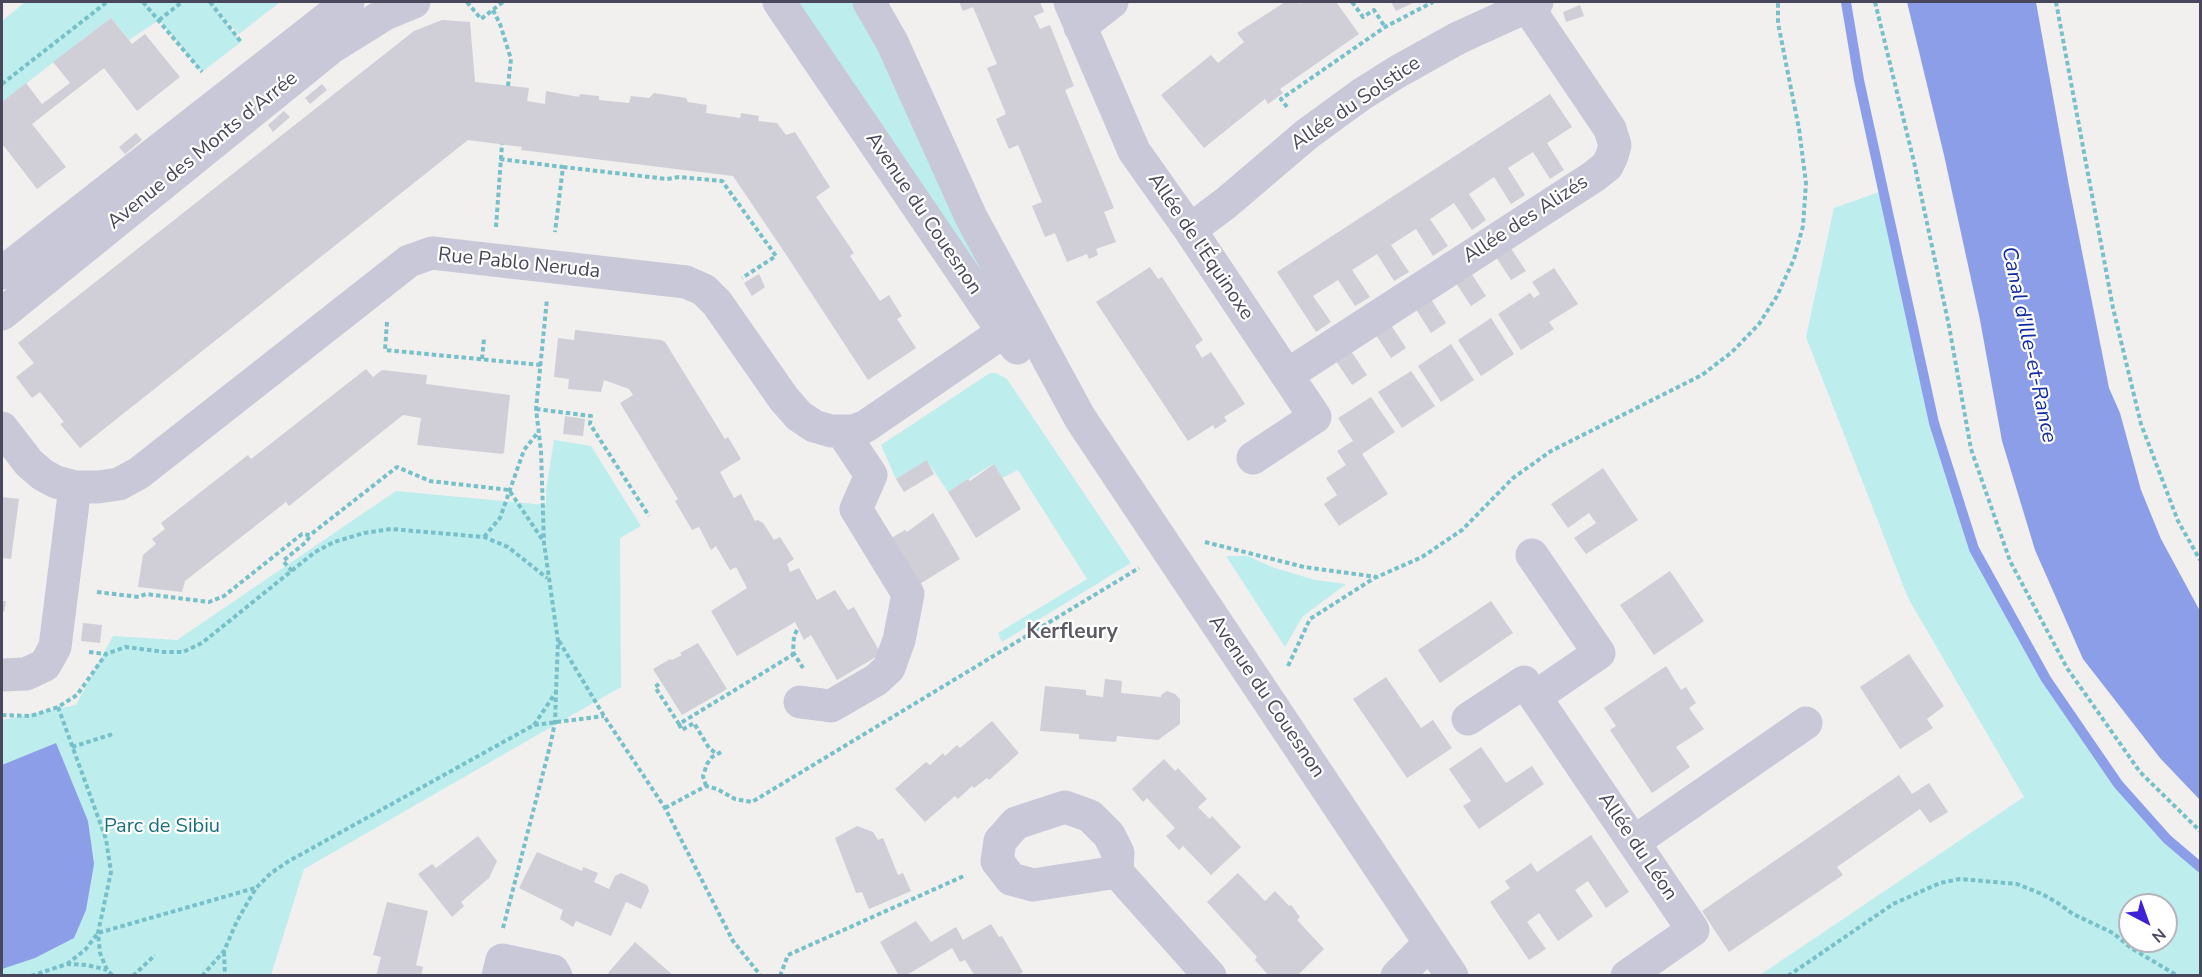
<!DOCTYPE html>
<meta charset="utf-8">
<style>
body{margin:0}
#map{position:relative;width:2202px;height:977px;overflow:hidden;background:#f1f0ee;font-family:"Nunito Sans",sans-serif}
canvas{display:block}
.frame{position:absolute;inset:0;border:3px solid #49475b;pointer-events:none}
.north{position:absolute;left:2118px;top:893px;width:60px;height:60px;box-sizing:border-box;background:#fff;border:2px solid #b6b5bd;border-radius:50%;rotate:139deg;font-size:16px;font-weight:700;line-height:24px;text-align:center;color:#49475b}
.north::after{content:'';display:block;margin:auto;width:21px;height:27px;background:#3f20d9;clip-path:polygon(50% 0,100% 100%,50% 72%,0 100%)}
</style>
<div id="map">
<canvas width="2202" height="977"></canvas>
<div class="frame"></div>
<div class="north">N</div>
</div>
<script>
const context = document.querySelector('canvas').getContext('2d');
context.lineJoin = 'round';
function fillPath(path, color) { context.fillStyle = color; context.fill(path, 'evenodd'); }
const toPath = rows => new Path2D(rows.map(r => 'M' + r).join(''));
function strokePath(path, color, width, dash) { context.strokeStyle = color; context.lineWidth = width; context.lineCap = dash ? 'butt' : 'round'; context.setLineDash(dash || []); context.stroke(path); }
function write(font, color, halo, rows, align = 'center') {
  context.font = font + ' "Nunito Sans",sans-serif'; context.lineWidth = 4.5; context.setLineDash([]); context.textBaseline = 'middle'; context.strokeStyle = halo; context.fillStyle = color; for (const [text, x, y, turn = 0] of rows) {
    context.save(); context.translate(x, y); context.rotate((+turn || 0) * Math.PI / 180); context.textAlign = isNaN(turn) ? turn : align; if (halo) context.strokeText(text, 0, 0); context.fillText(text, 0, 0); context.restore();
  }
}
fillPath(toPath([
 [25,2,280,2,239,34,216,9,241,42,202,72,159,20,129,40,111,18,2,102,2,21],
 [797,2,858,2,1046,368],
 [1882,191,1927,410,1970,551,2057,696,2147,814,2200,864,2200,975,1760,975,2024,797,1908,598,1806,337,1834,208],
 [2130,905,2166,905,2166,941,2130,941],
 [990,373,996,373,1007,379,1131,563,1002,642,998,633,1087,579,1018,470,1002,478,993,464,948,492,928,462,896,479,881,445],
 [554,440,591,446,641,526,620,538,621,687,304,869,271,975,2,976,2,720,76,705,113,636,177,640,396,491,546,505,546,490],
 [1226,556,1248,556,1272,567,1315,580,1346,584,1302,617,1285,647]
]), '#beeded');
fillPath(toPath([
 [1907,2,2036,2,2069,186,2109,388,2120,413,2141,490,2161,539,2200,611,2200,800,2160,758,2083,659,2035,550,2002,441,1980,320,1944,155],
 [56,743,88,821,94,864,86,910,74,938,35,958,2,969,2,765]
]), '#8d9ee8');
strokePath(toPath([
 [1846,2,1859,80,1934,423,1974,549,2046,679,2118,784,2167,839,2200,867]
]), '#8d9ee8', 10);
fillPath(toPath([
 [959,2,1040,2,1044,12,1034,16,1040,29,1050,25,1074,86,1065,90,1114,208,1104,212,1116,242,1096,249,1098,255,1089,259,1087,254,1067,262,1055,233,1045,237,1032,206,1042,202,1018,145,1009,149,996,119,1006,114,987,68,997,64,973,7,963,11],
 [1285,2,1298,2,1299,4,1303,2,1336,2,1359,34,1280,89,1283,93,1268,104,1265,99,1204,148,1161,95,1211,55,1218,63,1244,42,1237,33],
 [1391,2,1415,2,1396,11],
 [1580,5,1584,16,1566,22,1563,12],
 [111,18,132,44,145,34,180,77,137,111,104,68,32,124,66,167,37,189,4,146,2,147,2,102,26,83,42,104,70,83,53,62],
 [442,20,470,22,475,82,529,88,527,101,545,104,546,91,579,97,580,94,599,96,599,100,629,103,631,96,649,98,654,93,686,98,688,102,707,105,706,113,740,118,741,113,759,116,758,121,777,123,786,135,795,132,830,187,816,197,854,253,850,256,880,301,889,295,902,316,897,319,916,348,868,380,787,256,733,176,521,150,522,147,468,140,80,448,60,424,64,422,40,392,32,398,16,377,34,363,18,343,414,31],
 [322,84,327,90,310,104,305,98],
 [1550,94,1572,127,1547,143,1564,170,1550,179,1533,152,1508,168,1525,195,1511,204,1494,177,1469,194,1486,220,1472,230,1454,203,1430,219,1448,246,1433,256,1416,229,1391,245,1409,272,1394,281,1377,254,1352,270,1370,297,1355,306,1338,280,1313,296,1331,322,1316,332,1277,272],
 [284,111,290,117,273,132,268,125],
 [136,133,142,140,125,154,119,147],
 [1508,244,1526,271,1511,280,1494,254],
 [1150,267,1158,279,1162,277,1203,340,1195,346,1202,358,1211,352,1245,404,1224,417,1227,421,1215,429,1213,425,1188,441,1096,302],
 [1554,268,1578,304,1549,322,1554,329,1521,350,1498,314,1530,293,1534,298,1540,294,1532,282],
 [1469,270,1486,296,1471,306,1454,280],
 [759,274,765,287,752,296,744,283],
 [1429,296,1446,323,1431,333,1414,306],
 [1491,318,1514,354,1481,376,1458,340],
 [1389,322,1406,348,1391,358,1374,332],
 [575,330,661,340,665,342,725,439,728,437,741,459,720,472,734,498,741,494,755,521,758,520,763,523,774,540,780,537,794,559,787,564,790,572,799,568,817,600,835,590,848,610,854,607,881,654,837,680,811,635,804,640,795,622,737,656,711,611,747,588,736,567,730,570,716,546,711,550,699,527,692,530,675,501,678,499,620,403,633,395,629,389,604,380,601,392,568,389,569,379,554,377,558,338,574,340],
 [1451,344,1474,380,1441,402,1418,366],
 [1349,348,1367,375,1352,385,1334,358],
 [366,369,373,377,382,370,427,375,426,384,510,395,504,452,503,454,417,445,421,418,403,415,289,506,286,502,185,581,182,592,138,587,143,555,156,544,152,539,165,529,161,523,248,455,251,459],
 [1411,371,1435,406,1402,428,1378,392],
 [1371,397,1395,432,1362,454,1388,494,1339,526,1324,504,1337,495,1326,478,1346,465,1337,451,1353,441,1338,418],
 [565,416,585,419,583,436,563,434],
 [927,460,934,474,904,492,896,479],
 [994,464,1021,509,976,538,948,492,968,479,970,481],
 [1603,468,1638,520,1586,554,1574,538,1596,523,1589,513,1568,528,1551,504],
 [2,497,19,499,11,559,2,558],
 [933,513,960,559,915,587,886,541,905,530,907,532],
 [1670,571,1704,621,1654,655,1620,605],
 [2,601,6,601,4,612,2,612],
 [1491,601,1513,633,1440,683,1418,650],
 [83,623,102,625,100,643,81,641],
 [698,643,727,689,682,715,653,669,670,659,672,660,682,655,680,653],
 [1909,654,1944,706,1927,719,1933,728,1900,749,1860,687],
 [1666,666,1681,690,1686,687,1696,703,1689,708,1704,729,1676,747,1690,767,1652,793,1610,730,1616,726,1604,708],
 [1386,677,1421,728,1433,720,1452,748,1407,778,1353,699],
 [1105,679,1122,681,1121,693,1161,697,1161,695,1167,691,1175,694,1180,699,1180,724,1158,740,1117,736,1116,742,1079,739,1079,734,1040,731,1045,686,1086,690,1086,695,1103,697],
 [992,721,1019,753,989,780,987,778,974,788,972,786,958,799,955,796,925,822,895,789,926,762,930,765,943,753,945,756,957,745,960,748],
 [1481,747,1506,783,1532,766,1544,784,1479,829,1463,806,1471,801,1449,769],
 [1164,759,1175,771,1178,768,1207,799,1198,807,1210,819,1212,816,1241,847,1211,875,1183,846,1179,850,1166,836,1175,828,1147,798,1143,802,1132,789],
 [1899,775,1912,794,1929,783,1948,812,1930,823,1920,809,1837,867,1843,875,1729,952,1702,911],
 [857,826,873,832,878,840,883,838,898,875,903,873,911,891,869,909,862,892,856,893,835,838],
 [1591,835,1629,892,1606,908,1588,881,1575,890,1593,916,1558,941,1539,913,1527,922,1546,949,1529,960,1490,902,1510,888,1505,881,1531,863,1537,872],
 [478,836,497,861,489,878,461,902,464,906,452,917,418,874,432,864,436,868],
 [537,852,582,871,583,867,598,873,594,882,609,889,615,876,621,873,647,885,649,891,641,909,626,902,611,936,576,921,573,927,560,919,563,910,519,888],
 [1238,873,1265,901,1275,891,1289,906,1291,905,1300,917,1297,920,1324,949,1297,976,1269,976,1255,960,1257,957,1207,902],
 [387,902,428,911,416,965,423,967,421,976,376,976,381,957,373,955],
 [916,921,931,942,956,927,963,940,991,924,999,937,1002,936,1023,972,1017,976,975,976,965,960,960,962,952,948,905,976,899,976,880,942],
 [635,942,674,976,611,976,608,973]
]), '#d0ced6');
strokePath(toPath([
 [143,2,202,72],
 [210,2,241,42],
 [467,2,481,19,503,2],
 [1352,2,1363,17,1374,10,1385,27],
 [1875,2,1914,162,1949,326,1971,449,2010,561,2067,668,2140,772,2200,831],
 [2056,2,2113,308,2141,424,2178,521,2200,560],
 [493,10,500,24,511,59,508,86],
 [159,20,182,2],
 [2,84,107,2],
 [1287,107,1281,99,1385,27,1433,2],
 [500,159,563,167,555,232],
 [563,167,667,179,679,177,722,181,776,256,742,278],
 [496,227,502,144],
 [387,322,385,350,541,365],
 [482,359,484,339],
 [536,409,591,416,590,424,649,516],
 [484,537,500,518,524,450,539,431],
 [1205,542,1304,567,1377,577,1422,557,1462,530,1513,478,1551,451,1702,375,1732,352,1759,324,1777,296,1794,259,1803,226,1806,183,1799,129,1778,23,1778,2],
 [292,571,283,561,306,542,310,536],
 [97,592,139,597,146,594,209,602,224,596,302,534,310,535,397,467,430,481,509,490,544,542],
 [797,630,794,636,793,652,803,668],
 [559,641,604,716,665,808,733,941,761,976],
 [89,652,106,654],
 [1288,666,1310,619,1376,577],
 [659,684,655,687,679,724,794,654],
 [58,707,106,839,111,872,98,933,100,953,107,970,113,976],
 [2,715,31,716,58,707,77,695,106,654,126,647,164,652,183,652,202,643,315,552,334,542,364,533,391,529,484,537,508,547,547,578],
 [679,724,682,730,694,723,709,748,717,754],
 [534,725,556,692,558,641,544,543,541,451,536,409,547,299],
 [72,747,113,734],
 [706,786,703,776,707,764,712,757,723,751],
 [665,808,706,786,717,789,735,799,752,802,1139,568],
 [503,928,551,742,555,722,556,693],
 [224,952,225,976],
 [67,964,85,950,98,933,255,888],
 [31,976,67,964,87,965,107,970],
 [133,976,155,955],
 [202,976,224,951,237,921,256,888,271,873,289,861,534,725,604,716],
 [780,976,788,955,966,875],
 [1788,976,1893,904,1940,883,1960,879,2017,884,2042,894,2061,905,2073,914,2113,933,2131,948,2178,976]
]), '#77c0ca', 4, [4.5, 3]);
strokePath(toPath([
 [779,2,1003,332,1017,348],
 [869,2,892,42,971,217,1080,418,1452,976],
 [1070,2,1134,151,1190,230,1315,417,1253,458],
 [1080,27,1112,2],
 [1190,230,1226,203,1307,134,1362,94,1397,72,1458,38,1537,2],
 [2,273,348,2],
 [2,314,332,47,385,14,414,2],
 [1287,375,1593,177,1607,166,1612,156,1615,145,1610,129,1527,6],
 [2,428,29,463,43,475,56,482,75,487,98,487,119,484,139,473,409,261,432,253,686,282,704,290,717,303,784,399,799,416,814,426,831,431,854,431,866,426,1003,332],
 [1532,555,1599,653,1535,697,1693,930,1627,976],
 [2,675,26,674,45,665,55,647,75,487],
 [800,702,831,706,876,680,889,668,899,640,908,594,856,509,871,475,843,433],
 [1468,719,1524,682,1535,697],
 [1634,842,1806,723],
 [1117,872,1033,885,1011,879,997,861,1000,841,1016,823,1065,807,1090,816,1109,835,1118,853,1117,872,1210,976],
 [498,976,502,960,553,971,556,976],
 [1397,976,1430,943]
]), '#c9c8d8', 33);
write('20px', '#49475b', '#fff', [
 ["Allée du Solstice",1356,104,-34],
 ["Avenue des Monts d'Arrée",203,151,-39],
 ["Avenue du Couesnon",923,214,56],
 ["Allée des Alizés",1526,220,-33],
 ["Allée de l'Équinoxe",1200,247,56],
 ["Rue Pablo Neruda",519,264,6],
 ["Avenue du Couesnon",1266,697,56],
 ["Allée du Léon",1637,847,56]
]);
write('20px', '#1a707a', '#fff', [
 ["Parc de Sibiu",162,827]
]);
write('italic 21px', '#122ca4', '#fff', [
 ["Canal d'Ille-et-Rance",2028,345,78]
]);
write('bold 21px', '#5c5b63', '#fff', [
 ["Kerfleury",1072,633]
]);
</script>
